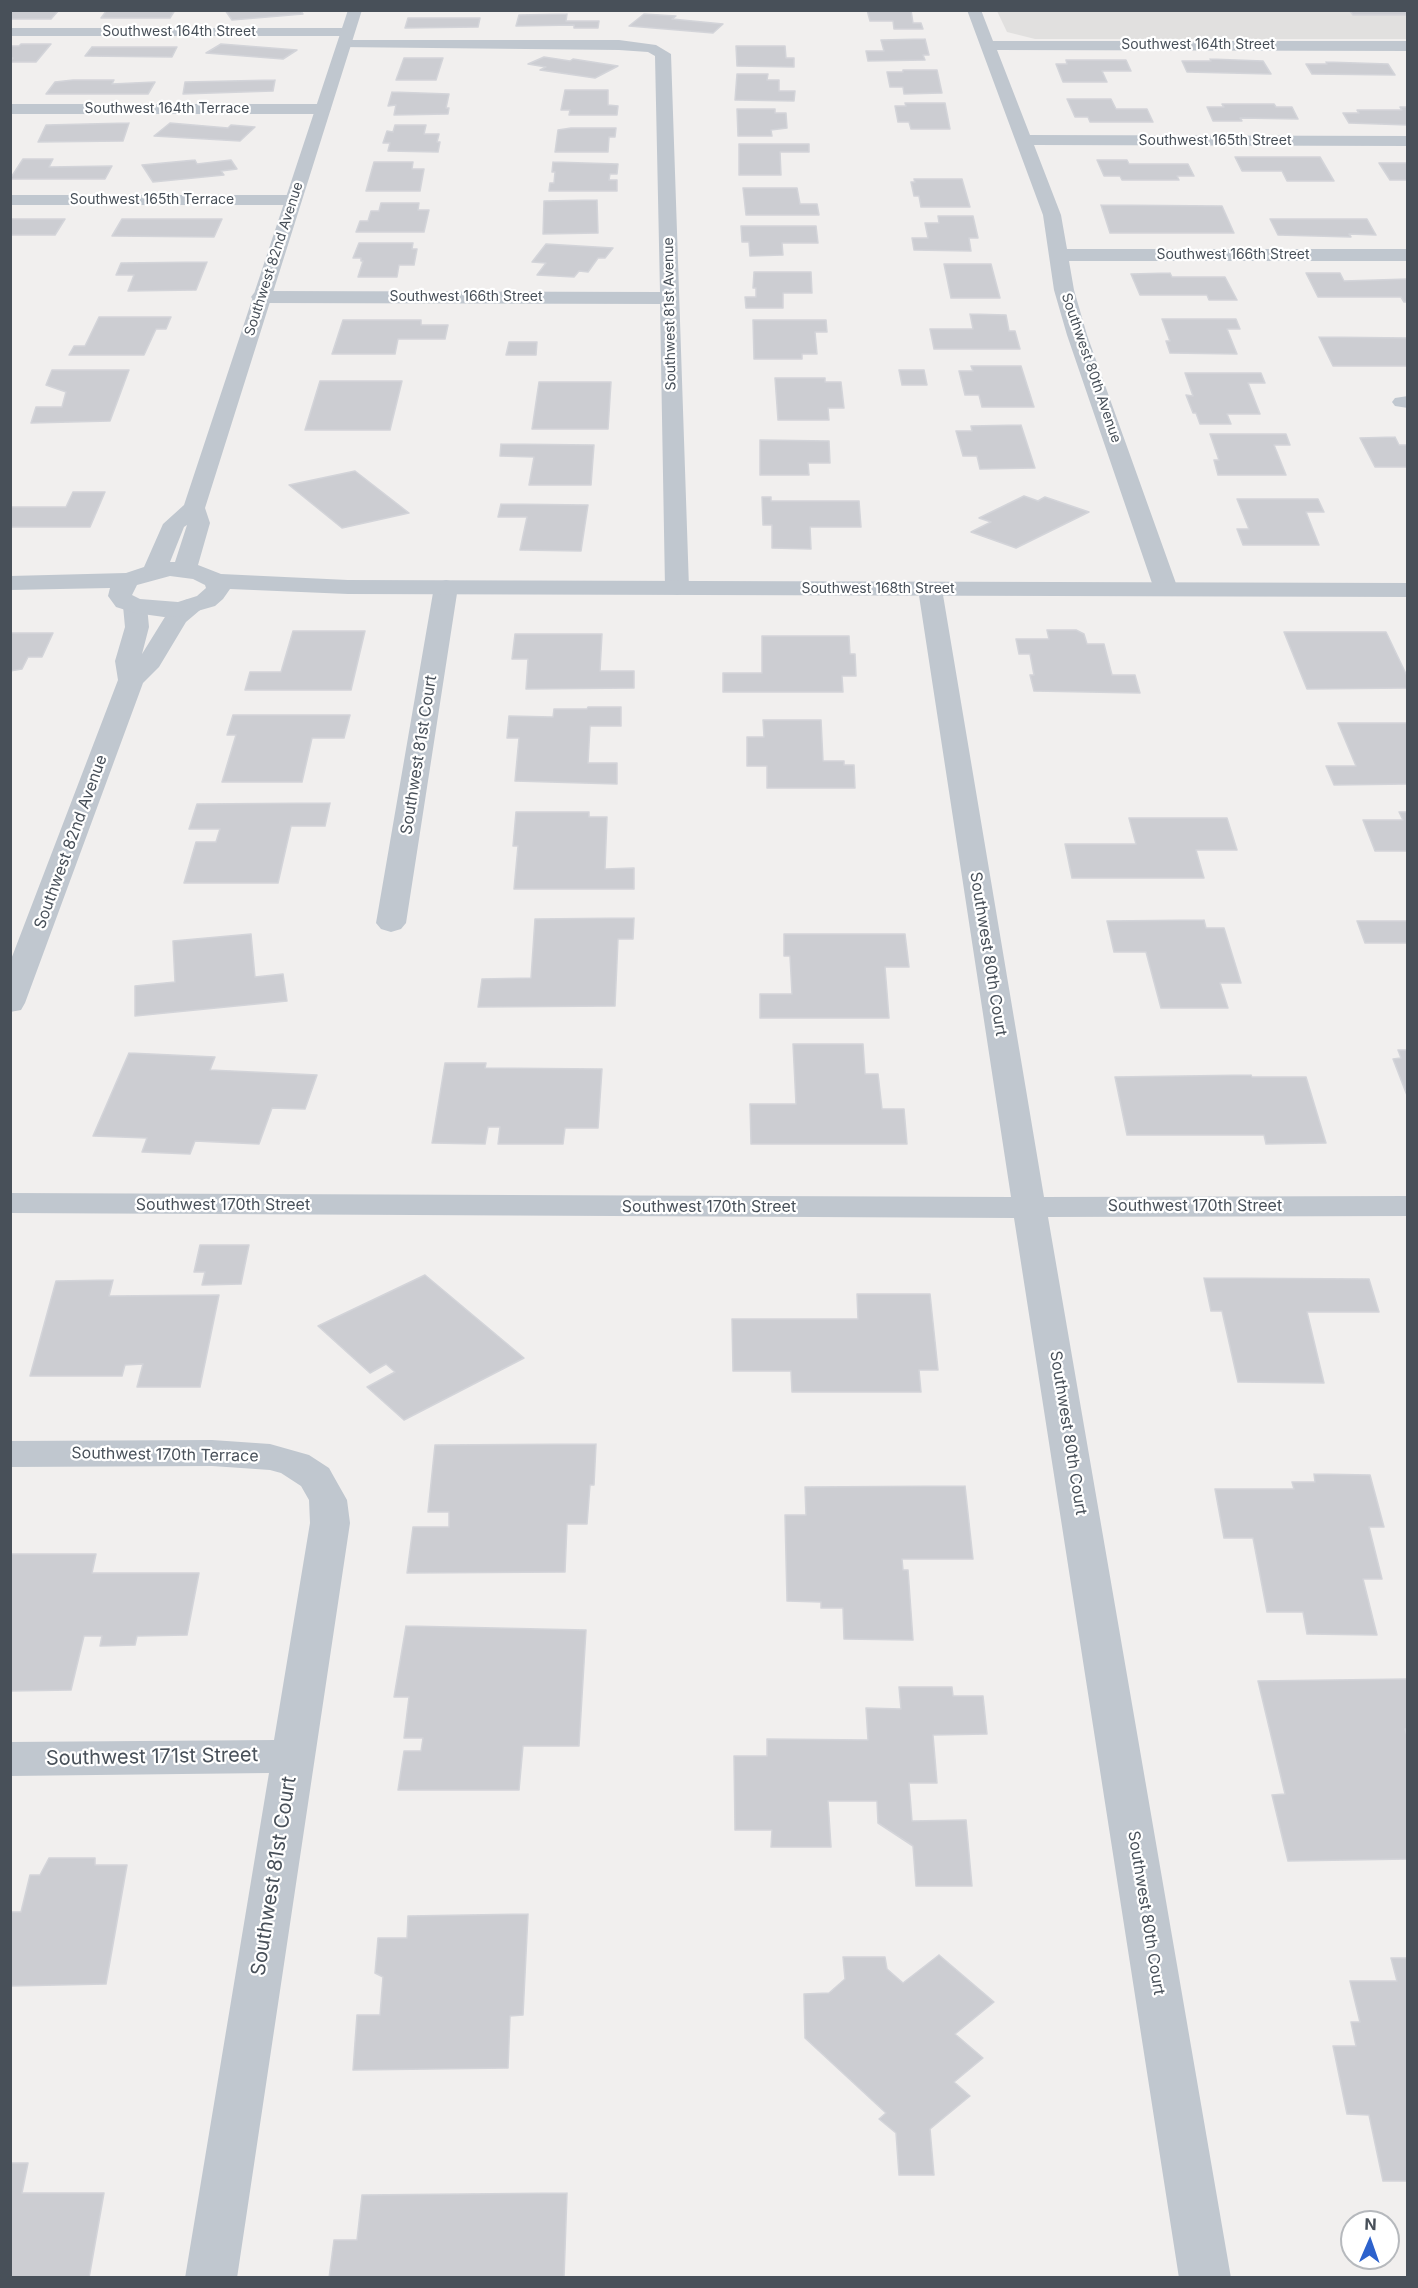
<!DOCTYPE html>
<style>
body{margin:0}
#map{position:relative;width:1418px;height:2288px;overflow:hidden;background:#f1efee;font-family:Inter,sans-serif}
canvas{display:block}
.frame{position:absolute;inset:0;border:12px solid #485059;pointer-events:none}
.north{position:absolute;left:1340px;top:2210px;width:60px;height:60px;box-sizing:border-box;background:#fff;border:2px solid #b6b9bd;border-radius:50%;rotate:2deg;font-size:16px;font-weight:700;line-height:24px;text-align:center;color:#485059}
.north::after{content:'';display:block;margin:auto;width:21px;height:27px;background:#2d62cc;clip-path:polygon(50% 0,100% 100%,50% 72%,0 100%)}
</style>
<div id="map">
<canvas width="1418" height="2288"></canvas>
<div class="frame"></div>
<div class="north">N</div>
</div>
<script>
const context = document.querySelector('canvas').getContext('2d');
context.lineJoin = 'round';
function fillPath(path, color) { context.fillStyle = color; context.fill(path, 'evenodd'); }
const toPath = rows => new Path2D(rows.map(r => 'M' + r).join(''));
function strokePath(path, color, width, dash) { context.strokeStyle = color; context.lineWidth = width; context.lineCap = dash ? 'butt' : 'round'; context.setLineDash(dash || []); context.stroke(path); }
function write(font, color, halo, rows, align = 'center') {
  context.font = font + ' Inter,sans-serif'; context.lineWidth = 4.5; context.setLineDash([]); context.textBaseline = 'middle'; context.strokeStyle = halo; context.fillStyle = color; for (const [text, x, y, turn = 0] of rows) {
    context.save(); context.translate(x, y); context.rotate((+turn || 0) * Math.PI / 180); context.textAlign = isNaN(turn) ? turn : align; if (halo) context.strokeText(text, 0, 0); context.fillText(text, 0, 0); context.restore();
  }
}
fillPath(toPath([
 [997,11,1407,11,1407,39,1035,39,1007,32]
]), '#e1e0df');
const building = toPath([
 [10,10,59,10,51,19,10,19,10,10],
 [107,10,175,10,170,18,101,18,107,10],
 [225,10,300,10,303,14,232,20,225,10],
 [867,10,911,10,913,23,921,23,923,29,894,29,893,21,870,21,867,10],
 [1349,10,1408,10,1408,15,1353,15,1349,10],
 [567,14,566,21,599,21,598,28,574,28,574,25,516,26,519,15,567,14],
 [644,14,676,16,672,19,723,24,713,33,629,26,644,14],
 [408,18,480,18,478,27,405,28,408,18],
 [925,39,929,55,923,55,925,60,868,61,866,51,884,51,881,40,925,39],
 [21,44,51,44,36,62,10,62,13,58,10,58,10,46,19,46,21,44],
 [221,44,297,50,283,59,206,53,221,44],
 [736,46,785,46,786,58,794,58,794,67,737,66,736,46],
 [92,47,177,47,172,57,85,56,92,47],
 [544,57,570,61,573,59,618,66,595,78,540,70,546,67,528,64,544,57],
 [404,58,443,58,436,80,396,80,404,58],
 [1210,59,1263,61,1271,74,1187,72,1182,61,1211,61,1210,59],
 [1066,60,1126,60,1131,71,1102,71,1107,82,1063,82,1056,64,1067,64,1066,60],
 [1326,62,1388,64,1395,75,1312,74,1306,64,1327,64,1326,62],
 [903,70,937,70,942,93,904,94,903,87,890,87,887,72,903,72,903,70],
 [737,74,768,74,767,80,779,80,779,91,795,91,794,101,735,100,737,74],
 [73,80,114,80,112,84,155,82,148,94,46,94,55,82,73,80],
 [275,80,273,91,183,94,185,82,275,80],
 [565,90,608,90,608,105,618,106,617,115,569,115,570,110,561,110,565,90],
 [392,92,449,94,446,108,449,108,448,114,394,115,396,105,388,106,392,92],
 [1067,99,1111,99,1116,109,1147,109,1153,122,1090,122,1088,117,1075,117,1067,99],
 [905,103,945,103,950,129,911,129,909,122,898,122,895,106,906,106,905,103],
 [1222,104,1274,104,1276,107,1292,107,1298,119,1240,118,1242,121,1213,121,1207,107,1224,107,1222,104],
 [1400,107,1408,107,1408,125,1349,123,1343,113,1359,113,1357,110,1402,110,1400,107],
 [737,109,775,109,775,113,786,113,787,128,771,130,772,136,738,136,737,109],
 [129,123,123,141,38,142,46,125,129,123],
 [170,123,228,128,231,125,255,127,240,141,154,136,170,123],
 [395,125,426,125,424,134,439,134,437,142,440,142,438,152,388,151,390,143,383,143,387,131,393,132,395,125],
 [571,128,616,128,615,137,609,137,608,152,555,152,558,130,571,128],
 [739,144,809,144,809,152,780,152,781,175,739,175,739,144],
 [1235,157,1320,157,1334,181,1287,181,1282,171,1242,171,1235,157],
 [23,159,53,159,49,167,112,166,105,179,10,179,23,159],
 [195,160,197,164,231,160,237,169,221,171,224,175,153,182,142,165,195,160],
 [1097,160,1127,160,1129,164,1188,164,1194,176,1177,176,1179,180,1122,180,1120,176,1104,176,1097,160],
 [374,162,413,162,412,169,424,169,420,191,366,191,374,162],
 [553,162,618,164,617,174,610,174,609,180,617,180,617,191,549,191,550,183,554,183,555,172,552,172,553,162],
 [1379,163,1408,163,1408,180,1390,180,1379,163],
 [914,179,962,179,970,207,921,207,919,196,914,196,911,182,915,182,914,179],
 [743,188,797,188,800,204,817,204,819,215,746,215,743,188],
 [597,200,598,233,543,234,544,201,597,200],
 [381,203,419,203,418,210,429,210,424,232,356,232,360,221,368,221,371,211,379,211,381,203],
 [1101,205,1222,206,1234,233,1110,233,1101,205],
 [938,216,973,216,978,238,969,238,971,251,914,250,912,238,928,238,925,223,939,223,938,216],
 [10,219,65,219,55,235,10,235,10,219],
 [122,219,222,219,214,237,112,236,122,219],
 [1270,219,1367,219,1376,235,1349,234,1351,237,1278,235,1270,219],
 [741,226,816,226,818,243,782,243,783,255,750,256,749,242,742,242,741,226],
 [359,243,413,243,412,249,417,249,414,265,399,265,397,277,358,277,363,261,361,261,361,258,353,258,359,243],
 [546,244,613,248,605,258,598,258,588,272,579,271,574,277,537,275,546,263,532,262,546,244],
 [207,262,196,290,128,291,134,275,116,275,121,263,207,262],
 [944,264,991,264,1000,298,951,298,944,264],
 [754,272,811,272,812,293,783,293,783,308,746,308,745,297,756,297,756,288,753,288,754,272],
 [1170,273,1172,277,1225,277,1237,300,1209,300,1207,295,1140,295,1131,274,1170,273],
 [1306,273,1340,273,1344,281,1408,279,1408,302,1404,302,1401,297,1318,297,1306,273],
 [970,314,1006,315,1009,331,1015,331,1020,349,934,349,930,329,973,329,970,314],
 [99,317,171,317,166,329,156,329,144,355,69,355,74,346,85,346,99,317],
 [1162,319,1236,319,1240,329,1227,329,1237,354,1170,353,1166,341,1170,341,1162,319],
 [343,320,421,320,421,325,448,325,445,339,398,339,395,354,332,354,343,320],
 [753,320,826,320,827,332,815,332,817,354,802,354,802,359,754,359,753,320],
 [1319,337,1408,338,1408,366,1333,366,1319,337],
 [509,342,537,342,536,355,506,355,509,342],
 [971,366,1021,366,1034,407,982,407,979,395,965,395,959,371,973,371,971,366],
 [52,370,129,370,110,421,31,423,36,407,62,407,66,392,46,385,52,370],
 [899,370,924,370,927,385,902,385,899,370],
 [1185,373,1261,373,1265,383,1248,383,1260,414,1227,414,1231,424,1200,424,1196,413,1193,413,1186,395,1193,396,1185,373],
 [775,378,825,378,825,382,841,382,844,408,828,408,829,420,778,420,775,378],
 [320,381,402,381,390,430,305,430,320,381],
 [539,382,611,382,608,429,532,429,539,382],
 [1021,425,1035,468,980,469,977,456,963,456,956,431,972,431,971,426,1021,425],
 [1210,434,1286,434,1290,445,1274,445,1286,475,1218,475,1214,460,1219,460,1210,434],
 [1395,437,1399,445,1408,445,1408,467,1375,467,1360,438,1395,437],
 [760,440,829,441,830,463,808,463,809,475,760,475,760,440],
 [501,444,594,445,591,485,529,485,534,457,500,456,501,444],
 [355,471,409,513,342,528,289,485,355,471],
 [73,492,105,492,90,527,10,527,10,507,66,507,73,492],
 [1024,496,1038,501,1045,497,1089,512,1016,548,971,532,991,522,979,518,1024,496],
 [762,497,771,497,771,501,859,501,861,527,810,527,811,549,772,548,772,525,763,525,762,497],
 [1237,499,1318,499,1324,512,1306,512,1319,545,1243,545,1237,529,1249,529,1237,499],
 [501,504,588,505,581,551,520,550,527,517,498,517,501,504],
 [1047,630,1076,630,1084,634,1087,644,1104,644,1112,675,1135,675,1140,693,1034,691,1030,675,1034,675,1030,654,1019,654,1016,639,1049,639,1047,630],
 [293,631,365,631,351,690,245,690,250,672,281,672,293,631],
 [1284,632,1386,632,1408,678,1408,688,1307,689,1284,632],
 [10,633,53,633,42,657,28,657,22,669,10,671,10,633],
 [515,634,602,634,600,671,634,671,634,688,526,689,528,659,512,659,515,634],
 [762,636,849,636,850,654,855,654,856,676,842,676,843,692,723,692,723,673,762,673,762,636],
 [588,707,621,707,621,726,590,726,588,763,617,763,617,784,515,781,519,738,507,738,509,716,553,717,554,709,587,709,588,707],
 [233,715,350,715,344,738,312,738,302,782,222,782,236,735,227,735,233,715],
 [763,720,821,720,823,761,844,761,844,765,854,765,855,788,767,788,767,766,747,766,747,737,764,737,763,720],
 [1338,723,1408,723,1408,784,1334,785,1326,766,1356,766,1338,723],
 [330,803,325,826,291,826,278,883,184,883,196,842,216,842,220,829,189,829,197,804,330,803],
 [516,812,589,812,589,817,607,817,605,869,634,868,634,889,514,889,518,846,513,846,516,812],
 [1399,812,1408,812,1408,851,1375,851,1363,820,1403,820,1399,812],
 [1129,818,1227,818,1237,850,1196,850,1204,878,1072,878,1065,844,1136,844,1129,818],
 [634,918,633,939,618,939,615,1006,478,1007,482,979,531,978,535,919,634,918],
 [1204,920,1206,928,1224,928,1241,983,1220,983,1228,1008,1161,1008,1146,952,1114,952,1107,921,1204,920],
 [1357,921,1408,921,1408,943,1365,943,1357,921],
 [251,934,255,977,283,974,287,1001,135,1016,135,986,175,982,173,941,251,934],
 [784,934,905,934,909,967,885,967,889,1018,760,1018,760,994,792,994,790,956,784,956,784,934],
 [793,1044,863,1044,865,1074,878,1074,882,1109,904,1109,907,1144,751,1144,750,1104,796,1104,793,1044],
 [1398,1050,1408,1050,1408,1098,1393,1059,1401,1058,1398,1050],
 [129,1053,215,1057,210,1070,317,1075,305,1109,272,1108,259,1144,195,1141,190,1154,142,1152,147,1138,93,1136,129,1053],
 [445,1063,486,1063,485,1068,602,1069,598,1128,565,1128,563,1144,498,1144,500,1127,488,1127,485,1144,432,1143,445,1063],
 [1251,1075,1252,1077,1306,1077,1326,1143,1266,1144,1264,1135,1127,1135,1115,1077,1251,1075],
 [200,1245,249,1245,241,1284,202,1285,205,1272,194,1272,200,1245],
 [425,1275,524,1358,404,1420,367,1387,395,1372,386,1364,370,1373,318,1326,425,1275],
 [1204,1278,1369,1279,1379,1312,1307,1312,1324,1383,1238,1382,1222,1311,1211,1311,1204,1278],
 [113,1280,109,1296,219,1295,200,1387,137,1387,143,1364,125,1365,122,1376,30,1376,56,1281,113,1280],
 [857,1294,930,1294,938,1370,919,1370,921,1392,792,1392,791,1371,733,1371,732,1319,858,1319,857,1294],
 [596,1444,594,1485,590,1485,587,1524,567,1524,565,1572,407,1573,413,1527,449,1527,449,1512,428,1512,435,1445,596,1444],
 [1314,1474,1370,1475,1384,1527,1369,1527,1382,1579,1363,1579,1377,1635,1307,1634,1303,1612,1267,1612,1253,1538,1224,1538,1215,1489,1294,1489,1292,1482,1315,1482,1314,1474],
 [965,1486,973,1559,902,1559,903,1570,908,1570,913,1640,844,1639,843,1608,821,1608,821,1602,787,1601,785,1515,806,1515,805,1487,965,1486],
 [11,1554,96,1554,92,1573,199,1573,187,1635,137,1636,135,1645,100,1646,102,1636,84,1636,71,1690,10,1691,11,1554],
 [406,1626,586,1630,579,1746,523,1746,519,1790,398,1790,404,1751,421,1751,423,1738,404,1738,409,1697,394,1697,406,1626],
 [1408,1679,1408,1729,1405,1729,1408,1739,1408,1859,1288,1861,1272,1795,1285,1794,1258,1681,1408,1679],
 [899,1687,952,1687,953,1696,983,1696,987,1734,933,1735,937,1783,909,1783,912,1821,966,1820,972,1886,916,1886,913,1846,878,1823,877,1801,828,1801,831,1847,771,1847,772,1830,735,1830,734,1756,767,1756,767,1739,868,1740,866,1708,901,1709,899,1687],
 [49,1858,95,1858,95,1865,127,1865,106,1984,10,1986,10,1912,21,1912,30,1875,40,1875,49,1858],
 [528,1914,523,2015,510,2016,508,2068,353,2070,357,2015,380,2015,383,1977,375,1973,378,1938,407,1938,408,1916,528,1914],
 [939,1955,994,2002,955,2034,983,2058,954,2082,970,2096,930,2129,934,2175,899,2175,896,2133,879,2119,886,2113,805,2038,804,1994,829,1993,845,1979,843,1957,885,1957,887,1969,903,1983,939,1955],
 [1391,1958,1408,1958,1408,2181,1383,2181,1369,2115,1347,2114,1333,2046,1356,2046,1351,2022,1360,2022,1350,1981,1397,1981,1391,1958],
 [10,2163,28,2163,22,2193,104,2193,89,2278,10,2278,10,2163],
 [567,2193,564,2278,329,2278,334,2240,357,2240,362,2195,567,2193],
 [857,2277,964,2277,964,2278,857,2278,857,2277]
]);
fillPath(building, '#cccdd2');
strokePath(building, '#d3d4d9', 1.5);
fillPath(toPath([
 [967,10,981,10,993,41,1408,41,1408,51,997,50,1030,135,1408,136,1408,146,1034,145,1061,215,1067,249,1408,249,1408,261,1069,261,1074,290,1087,335,1178,589,1174,594,1166,596,1158,594,1154,589,1067,335,1054,290,1043,215,967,10],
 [10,28,347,28,354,32,347,36,10,36,10,28],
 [344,40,619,40,656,45,671,54,689,588,685,593,677,595,669,593,665,588,660,304,261,303,254,301,251,297,254,293,261,291,660,292,655,56,648,52,619,50,339,47,337,44,339,41,344,40],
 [10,104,323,104,331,109,323,114,10,114,10,104],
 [10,195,293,195,299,196,302,200,299,204,293,205,10,205,10,195],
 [1408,396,1408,408,1395,406,1392,402,1395,398,1408,396],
 [446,580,454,582,458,587,406,923,401,929,391,932,381,929,376,923,434,587,438,582,446,580],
 [930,582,938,584,942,589,1044,1197,1408,1196,1408,1216,1048,1217,1231,2278,1179,2278,1014,1218,10,1213,10,1193,1011,1197,918,589,922,584,930,582],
 [194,598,203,600,206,605,186,622,159,667,143,683,25,1003,21,1010,10,1012,10,962,118,680,115,661,125,627,123,606,126,601,135,599,144,601,147,606,149,627,142,654,168,612,185,600,194,598],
 [212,1440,270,1444,309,1455,329,1468,334,1477,347,1500,350,1523,237,2278,185,2278,269,1773,10,1776,10,1742,274,1740,310,1523,309,1500,301,1486,281,1473,270,1470,212,1466,10,1467,10,1441,212,1440]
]), '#c0c7cf');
fillPath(toPath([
 [348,10,362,10,205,508,210,523,198,565,221,574,348,580,1408,583,1408,597,348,594,230,589,223,599,215,606,180,616,164,617,135,613,116,607,108,596,110,588,10,590,10,576,126,573,144,567,163,524,184,505,348,10],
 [187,525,175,562,170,562,184,527,187,525],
 [170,576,193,579,205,585,206,588,197,596,178,602,140,599,132,595,137,585,170,576]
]), '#c0c7cf');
write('14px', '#485059', '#fff', [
 ["Southwest 164th Street",179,32],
 ["Southwest 164th Street",1198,45],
 ["Southwest 164th Terrace",167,109],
 ["Southwest 165th Street",1215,141],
 ["Southwest 165th Terrace",152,200],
 ["Southwest 166th Street",1233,255],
 ["Southwest 82nd Avenue",274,259,-72],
 ["Southwest 166th Street",466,297],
 ["Southwest 81st Avenue",670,314,-91],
 ["Southwest 80th Avenue",1091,368,71],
 ["Southwest 168th Street",878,589]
]);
write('16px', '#485059', '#fff', [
 ["Southwest 81st Court",419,755,-81],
 ["Southwest 82nd Avenue",71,842,-70],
 ["Southwest 80th Court",988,954,81],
 ["Southwest 170th Street",223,1205],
 ["Southwest 170th Street",1195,1206],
 ["Southwest 170th Street",709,1207],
 ["Southwest 80th Court",1068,1433,81],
 ["Southwest 170th Terrace",165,1455,1],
 ["Southwest 80th Court",1146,1913,81]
]);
write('20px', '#485059', '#fff', [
 ["Southwest 171st Street",152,1757,-1],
 ["Southwest 81st Court",274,1876,-81]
]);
</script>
